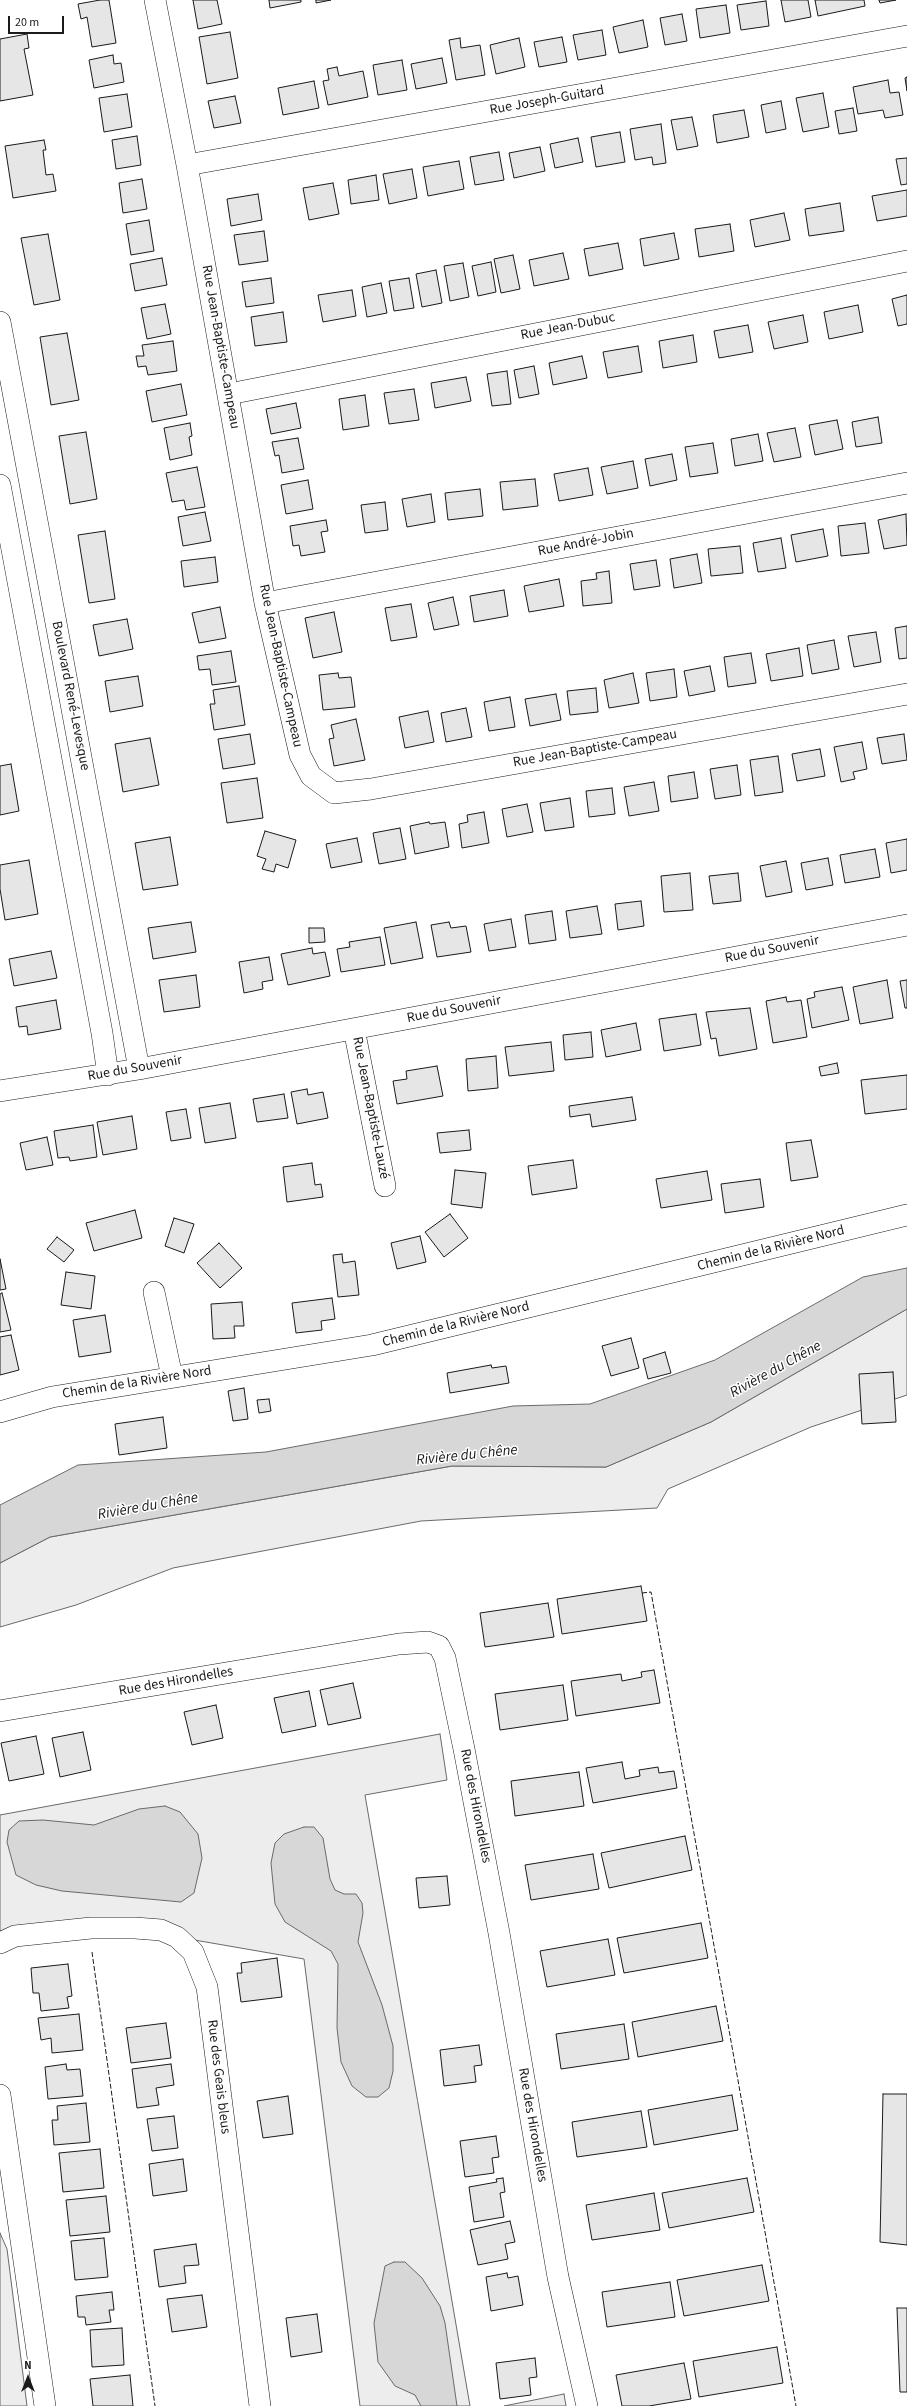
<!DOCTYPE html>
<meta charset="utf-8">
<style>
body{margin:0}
#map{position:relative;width:907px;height:2406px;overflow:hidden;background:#fff;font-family:"Source Sans 3",sans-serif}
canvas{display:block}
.north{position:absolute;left:8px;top:2358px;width:40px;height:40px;-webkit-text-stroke:3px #fff;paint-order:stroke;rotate:0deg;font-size:11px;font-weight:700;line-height:16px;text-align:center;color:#1a1a1a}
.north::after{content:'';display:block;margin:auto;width:14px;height:18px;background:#1a1a1a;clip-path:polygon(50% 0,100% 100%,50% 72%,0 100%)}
.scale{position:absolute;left:8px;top:16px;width:56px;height:18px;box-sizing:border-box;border:2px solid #1a1a1a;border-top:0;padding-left:5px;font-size:12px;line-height:14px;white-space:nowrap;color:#1a1a1a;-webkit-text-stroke:3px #fff;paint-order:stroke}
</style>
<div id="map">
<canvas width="907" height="2406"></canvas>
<div class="north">N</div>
<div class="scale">20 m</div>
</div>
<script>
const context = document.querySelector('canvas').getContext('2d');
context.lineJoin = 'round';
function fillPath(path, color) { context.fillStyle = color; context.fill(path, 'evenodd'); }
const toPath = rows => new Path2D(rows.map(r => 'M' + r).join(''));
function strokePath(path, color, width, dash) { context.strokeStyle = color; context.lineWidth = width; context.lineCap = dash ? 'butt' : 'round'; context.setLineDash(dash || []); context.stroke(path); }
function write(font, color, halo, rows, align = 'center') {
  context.font = font + ' "Source Sans 3",sans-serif'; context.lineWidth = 3; context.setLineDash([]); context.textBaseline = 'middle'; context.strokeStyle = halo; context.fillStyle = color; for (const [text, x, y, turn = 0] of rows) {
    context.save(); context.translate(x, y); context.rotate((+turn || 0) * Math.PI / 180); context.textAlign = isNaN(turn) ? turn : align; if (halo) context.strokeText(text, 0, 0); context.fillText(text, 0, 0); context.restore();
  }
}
const built = toPath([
 [907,1309,907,1395,811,1427,668,1489,657,1508,421,1521,173,1568,76,1605,0,1627,0,1563,50,1537,452,1466,606,1467,711,1422,907,1309],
 [440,1734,447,1780,365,1795,470,2406,360,2406,304,1959,177,1937,0,1936,0,1815,440,1734],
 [0,2233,7,2249,27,2406,0,2406,0,2233],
 [564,2394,566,2406,504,2406,564,2394]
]);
fillPath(built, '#ededed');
strokePath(built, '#6a6a6a', 1);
const water = toPath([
 [907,1268,907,1309,711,1422,606,1467,452,1466,50,1537,0,1563,0,1505,78,1465,266,1452,513,1406,590,1404,715,1360,863,1277,907,1268],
 [165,1806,180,1812,198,1834,202,1858,194,1893,181,1902,62,1891,36,1885,16,1875,7,1842,9,1830,19,1821,43,1820,94,1825,139,1809,165,1806],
 [304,1827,314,1827,323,1838,330,1879,335,1890,344,1894,356,1894,362,1903,363,1913,358,1942,382,2005,393,2046,393,2071,389,2088,378,2097,366,2097,352,2086,341,2062,337,2028,338,1964,331,1951,285,1922,275,1904,271,1863,275,1843,284,1834,304,1827],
 [394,2262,405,2262,422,2278,440,2306,445,2323,457,2406,421,2406,415,2395,395,2386,378,2362,374,2323,385,2266,394,2262]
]);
fillPath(water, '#d7d7d7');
strokePath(water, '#6a6a6a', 1);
const building = toPath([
 [100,0,109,0,116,43,92,47,87,17,81,19,78,4,100,0],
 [193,0,217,0,222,24,198,29,193,0],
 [269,0,301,0,301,2,270,8,269,0],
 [316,0,331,0,316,3,316,0],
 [781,0,808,0,811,17,785,22,781,0],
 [815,0,864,0,865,6,818,16,815,0],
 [879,0,896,0,880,3,879,0],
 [766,1,769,26,741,30,737,5,766,1],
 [726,5,730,33,700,38,696,9,726,5],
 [682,14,687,41,665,45,660,18,682,14],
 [643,20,648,47,619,53,613,27,643,20],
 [602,30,606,55,578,60,573,35,602,30],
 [230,32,238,78,207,84,199,37,230,32],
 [27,34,29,48,24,49,33,95,0,101,0,39,27,34],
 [562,37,567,62,539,67,534,42,562,37],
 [460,38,461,48,480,45,485,75,456,80,449,40,460,38],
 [519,38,525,67,496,74,490,45,519,38],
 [113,55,114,64,121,63,124,82,94,88,89,60,113,55],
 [442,58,447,83,416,89,411,64,442,58],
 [402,60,407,90,378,95,373,65,402,60],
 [337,67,339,76,363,71,368,97,328,105,323,81,329,80,327,69,337,67],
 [907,77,907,91,905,78,907,77],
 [888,80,890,93,899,92,903,115,885,118,883,110,858,114,853,87,888,80],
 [314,81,319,108,283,115,278,88,314,81],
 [823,93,829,127,803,132,796,98,823,93],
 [127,94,132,127,104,132,99,98,127,94],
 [235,96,241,123,214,128,208,101,235,96],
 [781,101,786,129,766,133,761,105,781,101],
 [853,108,857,131,839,134,835,111,853,108],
 [744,110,749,137,717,143,713,115,744,110],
 [692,117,698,146,677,150,671,120,692,117],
 [661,124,666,163,653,165,652,157,635,160,630,129,661,124],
 [620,132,625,162,596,167,591,137,620,132],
 [137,136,141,165,116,169,112,140,137,136],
 [578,138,583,162,555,168,550,144,578,138],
 [44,140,46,150,43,150,46,175,53,174,56,191,13,198,5,146,44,140],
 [540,147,545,171,514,178,509,153,540,147],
 [499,152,504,180,475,185,470,157,499,152],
 [907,158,907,184,901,185,896,159,907,158],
 [459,161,464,189,428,196,423,167,459,161],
 [412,169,417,198,389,204,383,174,412,169],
 [376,175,379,200,351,204,348,180,376,175],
 [142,179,147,209,123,213,119,183,142,179],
 [333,183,339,214,309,220,303,188,333,183],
 [907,190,907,216,877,221,872,196,907,190],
 [258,194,262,220,231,226,227,199,258,194],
 [840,203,844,231,809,236,805,209,840,203],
 [784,213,790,240,755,247,750,220,784,213],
 [149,220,154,251,131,255,126,224,149,220],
 [730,224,734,251,699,257,695,229,730,224],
 [264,231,268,261,239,265,234,235,264,231],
 [674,233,679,259,644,266,640,239,674,233],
 [48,234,60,300,34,305,21,238,48,234],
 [618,243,623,269,589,276,584,249,618,243],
 [563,253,569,279,534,286,529,260,563,253],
 [513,255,520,289,501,293,494,259,513,255],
 [162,258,167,285,135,291,130,264,162,258],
 [491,262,496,292,478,296,472,266,491,262],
 [463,263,469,297,450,301,444,266,463,263],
 [436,270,442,303,422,307,416,274,436,270],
 [271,278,274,303,246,307,242,282,271,278],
 [409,278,414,308,394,311,389,281,409,278],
 [381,283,387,313,367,317,362,287,381,283],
 [352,290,356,316,323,322,318,295,352,290],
 [907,295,907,324,898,326,892,299,907,295],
 [165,304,171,334,147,339,141,308,165,304],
 [858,305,863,332,829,339,824,312,858,305],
 [283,312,287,342,255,346,251,317,283,312],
 [803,315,808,342,774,349,768,322,803,315],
 [748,325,753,352,719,358,714,331,748,325],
 [67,333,79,400,51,405,40,337,67,333],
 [693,335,697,362,663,368,659,341,693,335],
 [173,341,177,371,148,375,146,366,138,367,136,356,144,356,142,345,173,341],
 [638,346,642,372,608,378,603,352,638,346],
 [582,356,587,378,553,385,549,363,582,356],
 [534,366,539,394,519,398,514,370,534,366],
 [507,371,511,404,492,406,487,374,507,371],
 [466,377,471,401,435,408,431,383,466,377],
 [181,384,187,415,152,422,146,391,181,384],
 [414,389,419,420,389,424,384,393,414,389],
 [365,395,369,426,343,430,339,399,365,395],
 [296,403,301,428,271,434,266,409,296,403],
 [878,417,882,443,856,447,852,422,878,417],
 [837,420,843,449,815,455,809,425,837,420],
 [190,423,192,436,189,437,192,455,170,460,164,428,190,423],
 [795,428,801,457,774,462,767,433,795,428],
 [86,432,97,499,70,504,59,436,86,432],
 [758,434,763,461,735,466,731,439,758,434],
 [298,438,304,469,282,473,279,455,275,456,272,442,298,438],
 [713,443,718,473,690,477,685,447,713,443],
 [672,454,677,480,650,486,645,459,672,454],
 [633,461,638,488,607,494,601,467,633,461],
 [197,467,205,507,186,510,184,500,172,502,166,473,197,467],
 [588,468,593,495,559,501,554,474,588,468],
 [535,479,538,506,503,510,500,482,535,479],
 [308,480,313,509,286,514,281,485,308,480],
 [480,489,483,516,448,520,445,493,480,489],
 [431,494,435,522,407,527,402,499,431,494],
 [385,502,388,530,365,533,361,505,385,502],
 [205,512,211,541,183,546,178,517,205,512],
 [906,514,907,545,884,549,878,520,906,514],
 [326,520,328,531,321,532,325,552,301,556,299,545,293,546,290,526,326,520],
 [865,523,869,553,841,556,838,526,865,523],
 [823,529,828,556,796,562,791,535,823,529],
 [105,531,115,599,89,603,78,535,105,531],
 [781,538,786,568,758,572,753,543,781,538],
 [740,546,743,573,711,576,708,549,740,546],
 [697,554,702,583,674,588,670,559,697,554],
 [215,557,218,582,184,587,181,561,215,557],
 [656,560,660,586,634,590,630,564,656,560],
 [609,571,612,603,583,606,581,581,597,579,596,573,609,571],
 [559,579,564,606,529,612,524,586,559,579],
 [504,590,508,616,474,622,470,596,504,590],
 [453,597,459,625,434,630,428,603,453,597],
 [411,604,417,637,391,641,385,608,411,604],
 [220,607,226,638,199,643,192,613,220,607],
 [334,612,342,652,313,658,305,618,334,612],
 [127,619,133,649,99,656,93,625,127,619],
 [907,626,907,658,899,659,895,628,907,626],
 [876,632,881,662,854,667,848,636,876,632],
 [834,640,839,669,812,674,807,645,834,640],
 [799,648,803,676,771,681,766,654,799,648],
 [231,651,236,682,212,685,210,669,199,670,197,656,231,651],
 [751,653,756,683,728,687,724,657,751,653],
 [710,666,715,691,689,696,684,671,710,666],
 [674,669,677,697,650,701,646,673,674,669],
 [338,673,339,678,351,677,355,707,323,710,319,675,338,673],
 [633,673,639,703,609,708,604,680,633,673],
 [138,676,143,706,110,712,105,681,138,676],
 [239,686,245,725,214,730,210,704,215,704,213,690,239,686],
 [596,688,598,712,570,715,567,691,596,688],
 [556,694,561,720,530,726,525,699,556,694],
 [510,697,515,727,489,731,484,702,510,697],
 [466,708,472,737,446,742,441,713,466,708],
 [428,711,434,742,405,748,399,717,428,711],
 [356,719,365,760,334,766,329,739,334,738,331,725,356,719],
 [250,734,255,764,223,769,218,739,250,734],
 [904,734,907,760,882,764,877,738,904,734],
 [150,738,159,785,123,792,115,744,150,738],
 [862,742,867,769,853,772,855,779,841,782,834,747,862,742],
 [820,749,825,776,797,781,792,754,820,749],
 [778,756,783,792,755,796,750,760,778,756],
 [11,764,19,811,0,815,0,766,11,764],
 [737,765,741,795,715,799,710,769,737,765],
 [694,772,698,798,671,802,668,776,694,772],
 [257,778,263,818,227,823,221,783,257,778],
 [654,782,659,811,629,816,624,787,654,782],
 [612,788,615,814,589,817,586,791,612,788],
 [570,798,574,827,545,831,540,803,570,798],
 [527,804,533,832,507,837,502,809,527,804],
 [484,812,489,843,462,848,459,824,468,822,467,815,484,812],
 [429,822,430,824,445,822,449,847,415,854,410,826,429,822],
 [400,828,406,859,379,864,373,833,400,828],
 [265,831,296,840,288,868,276,864,274,872,262,869,266,859,257,856,265,831],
 [170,837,178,885,143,890,135,843,170,837],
 [357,838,362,862,331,868,326,844,357,838],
 [907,839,907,870,891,873,886,843,907,839],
 [875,849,880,877,845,883,840,855,875,849],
 [828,858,833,885,806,890,801,863,828,858],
 [29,860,38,914,5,920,0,889,0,865,29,860],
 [786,861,792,892,766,897,760,866,786,861],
 [690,873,693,910,664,912,661,876,690,873],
 [738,873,741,901,713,904,709,876,738,873],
 [641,901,644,926,618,930,615,904,641,901],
 [597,906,602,934,570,938,566,911,597,906],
 [552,911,556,940,529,944,525,915,552,911],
 [511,919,516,947,489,951,484,924,511,919],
 [191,922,196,952,153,959,148,928,191,922],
 [416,922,423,958,391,964,384,928,416,922],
 [449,922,451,928,466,926,471,952,437,957,431,925,449,922],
 [309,928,324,928,325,942,309,943,309,928],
 [380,937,385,965,341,972,337,949,350,947,349,942,380,937],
 [312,948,313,954,325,952,330,976,288,985,281,954,312,948],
 [51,951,57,978,14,986,9,959,51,951],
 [269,957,273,980,262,982,263,989,244,993,239,962,269,957],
 [196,975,200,1007,164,1012,159,980,196,975],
 [887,980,893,1018,860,1024,853,987,887,980],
 [907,980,907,1008,905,1008,900,981,907,980],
 [842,987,849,1020,812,1028,807,999,815,997,814,992,842,987],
 [786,997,787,1002,801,1000,807,1037,773,1043,766,1001,786,997],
 [56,1000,61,1029,28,1035,27,1026,19,1027,16,1007,56,1000],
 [750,1008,757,1049,719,1056,716,1038,711,1039,706,1012,750,1008],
 [696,1014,701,1045,664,1051,659,1019,696,1014],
 [636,1023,641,1050,606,1057,601,1030,636,1023],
 [591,1032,593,1057,565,1060,563,1035,591,1032],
 [551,1042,554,1071,509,1076,505,1047,551,1042],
 [496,1056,498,1088,468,1091,466,1059,496,1056],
 [837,1063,839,1073,821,1076,819,1067,837,1063],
 [437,1066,443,1096,397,1104,393,1081,407,1079,406,1071,437,1066],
 [907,1075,907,1109,865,1114,861,1080,907,1075],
 [307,1089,308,1095,323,1092,328,1118,297,1124,291,1092,307,1089],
 [284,1094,288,1118,257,1122,253,1099,284,1094],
 [632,1097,636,1120,592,1127,590,1114,570,1117,569,1106,632,1097],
 [230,1103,236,1138,205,1143,199,1108,230,1103],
 [186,1109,191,1138,171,1141,166,1112,186,1109],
 [132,1116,137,1149,103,1155,97,1122,132,1116],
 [93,1125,97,1157,70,1161,69,1157,58,1158,54,1131,93,1125],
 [469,1130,471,1150,440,1153,437,1133,469,1130],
 [47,1137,53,1165,26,1170,20,1143,47,1137],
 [811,1140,818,1177,791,1181,786,1143,811,1140],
 [573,1160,577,1188,532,1195,528,1166,573,1160],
 [312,1163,315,1185,321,1184,323,1197,287,1202,283,1167,312,1163],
 [455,1170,486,1173,482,1208,451,1204,455,1170],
 [707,1171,712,1200,661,1208,656,1179,707,1171],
 [760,1179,764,1207,725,1213,721,1184,760,1179],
 [135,1210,142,1238,94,1251,86,1223,135,1210],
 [450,1214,468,1238,444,1257,425,1232,450,1214],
 [174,1218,194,1224,184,1253,165,1246,174,1218],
 [420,1236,426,1262,397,1269,391,1243,420,1236],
 [57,1237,74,1250,64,1262,47,1249,57,1237],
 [219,1243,242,1268,220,1288,197,1263,219,1243],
 [342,1254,343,1263,355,1261,359,1295,338,1297,333,1255,342,1254],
 [0,1259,6,1289,0,1290,0,1259],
 [66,1272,95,1276,91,1309,61,1305,66,1272],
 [2,1293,11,1330,0,1332,0,1294,2,1293],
 [332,1298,335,1319,321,1321,322,1330,296,1333,292,1303,332,1298],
 [242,1302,244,1326,234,1326,235,1338,213,1339,211,1304,242,1302],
 [105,1315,111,1352,79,1357,73,1320,105,1315],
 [11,1335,19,1370,0,1375,0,1337,11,1335],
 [631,1338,639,1368,611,1376,602,1346,631,1338],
 [665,1352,671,1373,648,1379,643,1359,665,1352],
 [491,1365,492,1368,506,1366,509,1383,450,1393,447,1373,491,1365],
 [893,1372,896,1422,862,1424,859,1374,893,1372],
 [244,1388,248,1419,233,1421,228,1391,244,1388],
 [269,1399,271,1411,259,1413,257,1400,269,1399],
 [163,1417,167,1448,119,1455,115,1424,163,1417],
 [641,1586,647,1621,562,1634,557,1599,641,1586],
 [548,1603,554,1637,485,1647,480,1613,548,1603],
 [654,1670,660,1703,576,1716,571,1681,621,1674,622,1681,642,1677,641,1672,654,1670],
 [353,1683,361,1718,328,1725,320,1690,353,1683],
 [563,1685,568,1720,500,1730,495,1694,563,1685],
 [309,1691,316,1726,282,1733,274,1698,309,1691],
 [216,1705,223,1738,192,1745,184,1712,216,1705],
 [83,1732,91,1770,60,1777,52,1738,83,1732],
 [36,1736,44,1774,9,1781,1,1743,36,1736],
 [622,1762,625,1779,640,1776,639,1770,658,1767,659,1773,674,1771,677,1788,593,1803,586,1768,622,1762],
 [579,1772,584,1806,515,1816,511,1781,579,1772],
 [685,1836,692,1870,609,1888,601,1853,685,1836],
 [593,1854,599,1889,531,1900,525,1865,593,1854],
 [447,1876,450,1905,419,1908,416,1878,447,1876],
 [701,1923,708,1958,624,1973,617,1938,701,1923],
 [608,1939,615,1975,547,1987,540,1951,608,1939],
 [277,1958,282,1997,241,2002,237,1973,242,1973,241,1963,277,1958],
 [68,1964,72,1996,67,1997,69,2008,41,2011,39,1993,33,1993,31,1968,68,1964],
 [716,2006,723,2041,638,2057,632,2022,716,2006],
 [79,2014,83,2050,52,2053,51,2038,41,2040,38,2018,79,2014],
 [166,2023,171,2058,131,2063,126,2028,166,2023],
 [624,2024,629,2059,561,2069,556,2034,624,2024],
 [479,2045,482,2065,474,2066,476,2082,444,2086,440,2050,479,2045],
 [66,2064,67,2070,80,2069,83,2096,48,2099,45,2067,66,2064],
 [171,2064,174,2085,156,2088,159,2105,137,2108,132,2069,171,2064],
 [883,2094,907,2094,907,2245,880,2242,883,2094],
 [732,2095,738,2130,654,2145,648,2110,732,2095],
 [288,2096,293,2134,263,2138,257,2101,288,2096],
 [86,2103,90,2142,54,2145,52,2120,58,2120,57,2106,86,2103],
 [641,2111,647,2147,577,2157,572,2122,641,2111],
 [174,2116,178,2148,152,2151,147,2119,174,2116],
 [496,2136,499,2157,492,2158,494,2173,465,2177,460,2141,496,2136],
 [100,2149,104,2188,63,2192,59,2153,100,2149],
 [183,2159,187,2191,153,2196,149,2164,183,2159],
 [503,2178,505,2192,500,2193,504,2217,474,2222,469,2187,497,2182,496,2179,503,2178],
 [747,2178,754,2212,669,2228,662,2193,747,2178],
 [654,2193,660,2230,592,2240,586,2205,654,2193],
 [106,2196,110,2232,70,2236,66,2200,106,2196],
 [510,2221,515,2242,505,2244,508,2259,478,2265,470,2230,510,2221],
 [104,2238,108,2277,75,2280,71,2241,104,2238],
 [196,2244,199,2265,184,2266,186,2283,159,2287,154,2250,196,2244],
 [762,2265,769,2301,684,2316,677,2280,762,2265],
 [507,2273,508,2278,518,2276,523,2305,491,2311,486,2277,507,2273],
 [670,2282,675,2317,607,2327,602,2292,670,2282],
 [112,2292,114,2310,109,2310,111,2322,86,2325,85,2317,78,2317,76,2296,112,2292],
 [202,2295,207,2327,172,2332,167,2299,202,2295],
 [897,2308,907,2308,907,2392,900,2392,897,2308],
 [317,2314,322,2352,291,2357,286,2318,317,2314],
 [122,2328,124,2365,92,2367,90,2330,122,2328],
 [777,2347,783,2383,699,2397,693,2361,777,2347],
 [535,2358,537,2377,529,2378,531,2395,500,2399,496,2363,535,2358],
 [684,2363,691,2399,649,2406,622,2406,616,2375,684,2363],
 [130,2375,133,2406,93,2406,90,2379,130,2375]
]);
fillPath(building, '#e6e6e6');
strokePath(building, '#1a1a1a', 1);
const minor = toPath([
 [155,0,187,165,265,603,300,755,311,776,334,793,371,789,907,694],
 [187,165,907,36],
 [0,322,139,1069],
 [229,394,907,261],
 [0,485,102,1033,108,1075],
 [265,603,907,483],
 [354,1029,385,1186],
 [0,1091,139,1069,907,925],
 [154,1292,172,1377],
 [0,1412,52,1397,372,1345,907,1215],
 [0,1711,399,1644,428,1642,439,1646,445,1658,464,1749,499,1933,558,2277,587,2406],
 [0,1943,15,1936,91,1928,135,1928,161,1930,177,1937,193,1952,207,1987,260,2406],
 [0,2095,45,2406]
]);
strokePath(minor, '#1a1a1a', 22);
strokePath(minor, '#fff', 21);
strokePath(toPath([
 [642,1593,651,1592,796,2406],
 [92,1952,155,2406]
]), '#1a1a1a', 1, [5, 2]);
write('14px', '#1a1a1a', '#fff', [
 ["Rue Joseph-Guitard",547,101,-10],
 ["Rue Jean-Dubuc",568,327,-11],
 ["Rue Jean-Baptiste-Campeau",220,347,80],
 ["Rue André-Jobin",586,543,-11],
 ["Rue Jean-Baptiste-Campeau",280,666,78],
 ["Boulevard René-Levesque",70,696,79],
 ["Rue Jean-Baptiste-Campeau",595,749,-10],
 ["Rue du Souvenir",772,950,-11],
 ["Rue du Souvenir",454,1010,-11],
 ["Rue du Souvenir",135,1069,-10],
 ["Rue Jean-Baptiste-Lauzé",370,1108,79],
 ["Chemin de la Rivière Nord",771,1249,-14],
 ["Chemin de la Rivière Nord",456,1325,-14],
 ["Chemin de la Rivière Nord",137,1383,-9],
 ["Rue des Hirondelles",176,1682,-10],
 ["Rue des Hirondelles",475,1806,79],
 ["Rue des Geais bleus",218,2077,83],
 ["Rue des Hirondelles",532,2125,80]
]);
write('italic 15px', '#1a1a1a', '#fff', [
 ["Rivière du Chêne",776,1370,-29],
 ["Rivière du Chêne",467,1456,-6],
 ["Rivière du Chêne",148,1507,-10]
]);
</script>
